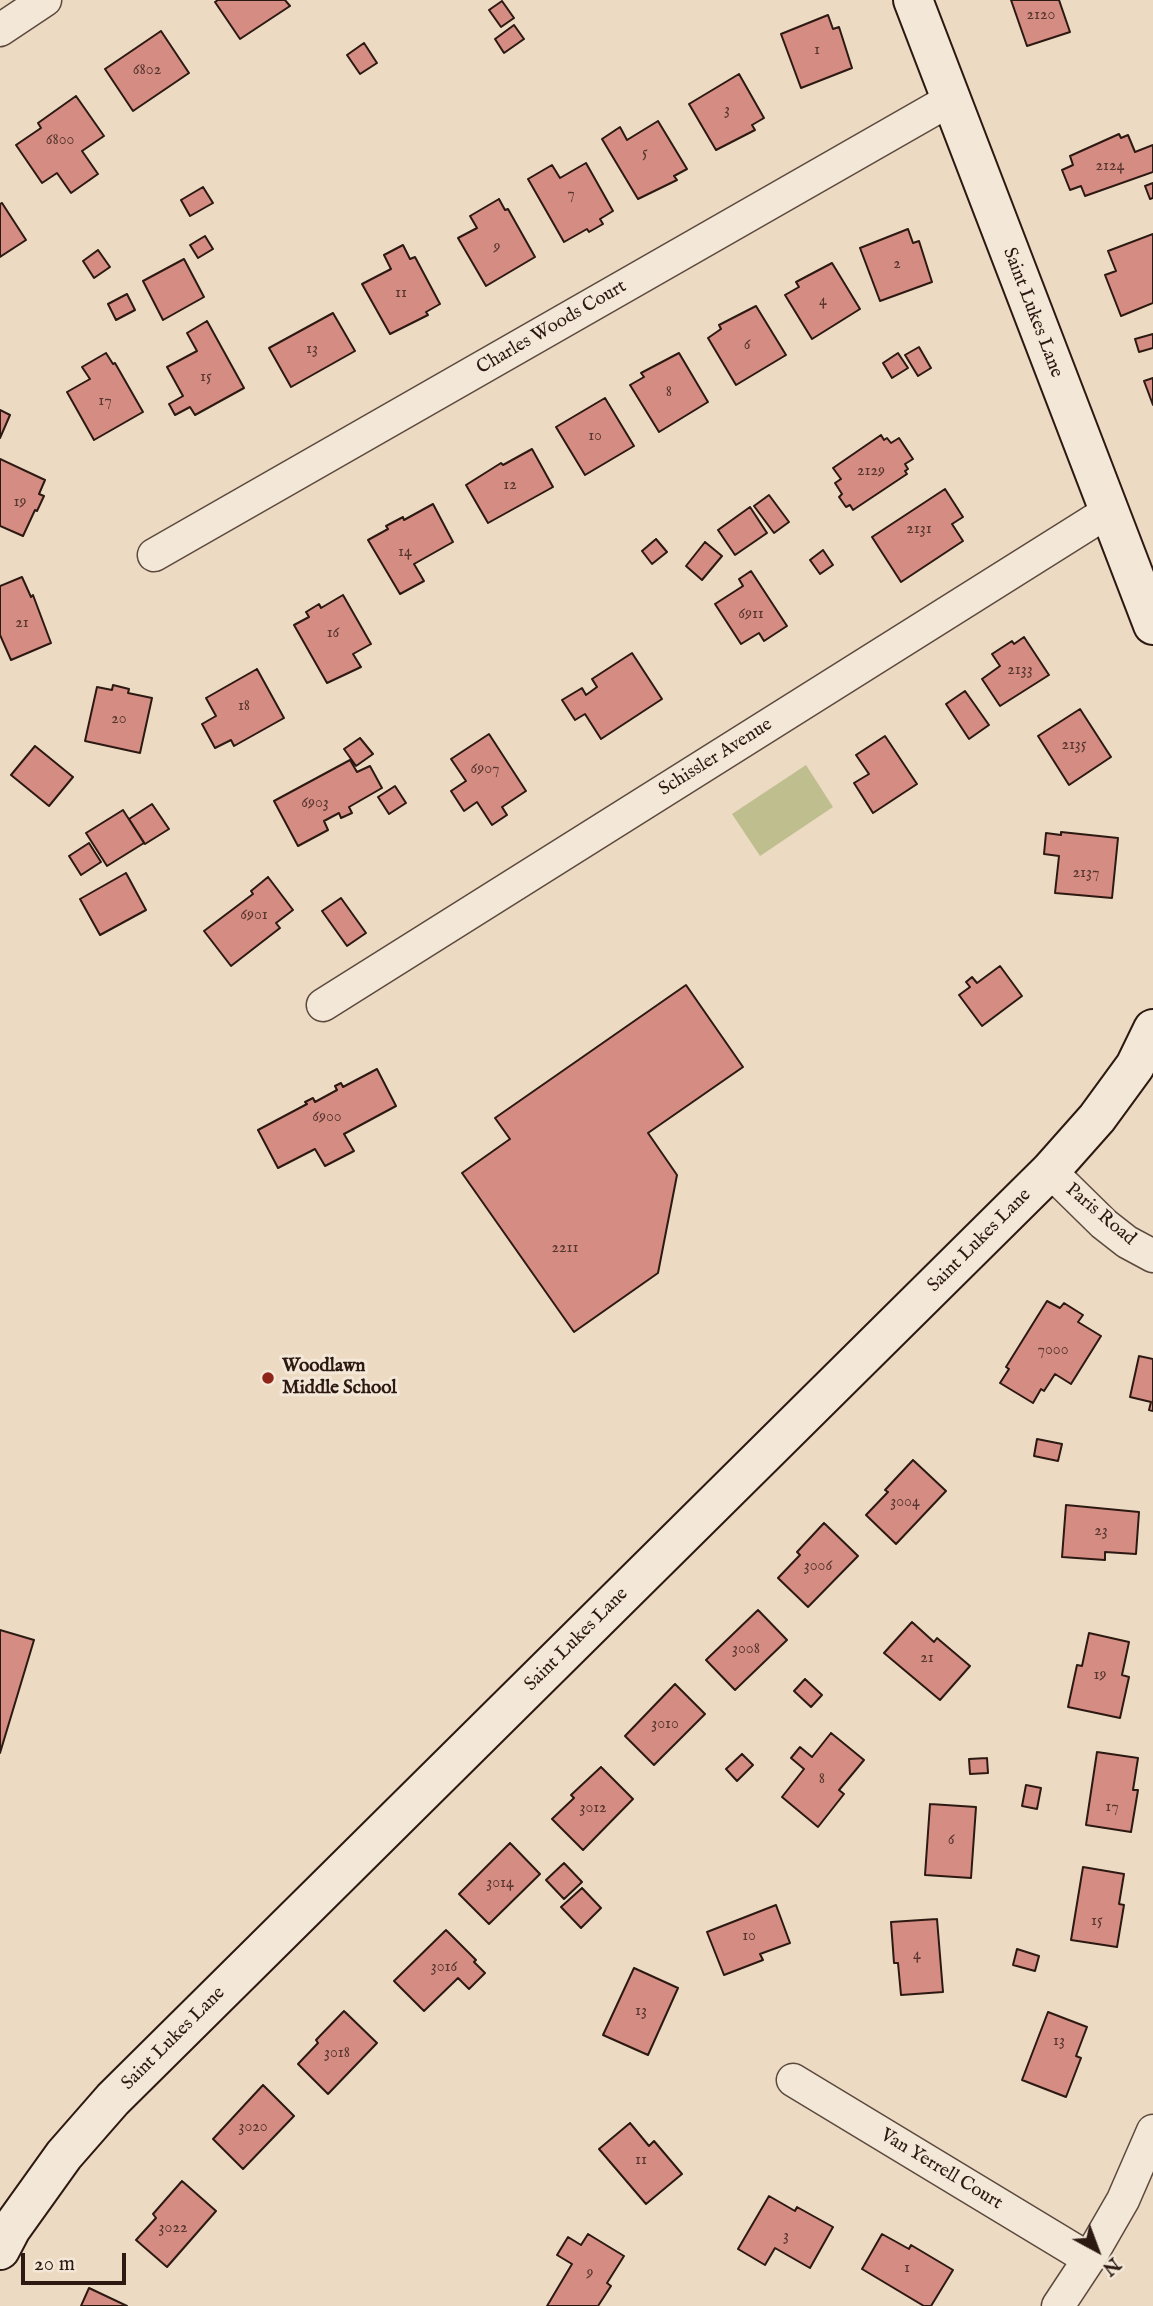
<!DOCTYPE html>
<style>
body{margin:0}
#map{position:relative;width:1153px;height:2306px;overflow:hidden;background:#eddac2;font-family:"IM FELL English",serif}
canvas{display:block}
.north{position:absolute;left:1062px;top:2215px;width:70px;height:70px;-webkit-text-stroke:5px #f3e7d7;paint-order:stroke;rotate:139deg;font-size:19px;font-weight:700;line-height:28px;text-align:center;color:#2c1912}
.north::after{content:'';display:block;margin:auto;width:24px;height:32px;background:#2c1912;clip-path:polygon(50% 0,100% 100%,50% 72%,0 100%)}
.scale{position:absolute;left:21px;top:2253px;width:105px;height:32px;box-sizing:border-box;border:4px solid #2c1912;border-top:0;padding-left:9px;font-size:21px;line-height:24px;white-space:nowrap;color:#2c1912;-webkit-text-stroke:5px #f3e7d7;paint-order:stroke}
</style>
<div id="map">
<canvas width="1153" height="2306"></canvas>
<div class="north">N</div>
<div class="scale">20 m</div>
</div>
<script>
const context = document.querySelector('canvas').getContext('2d');
context.lineJoin = 'round';
function fillPath(path, color) { context.fillStyle = color; context.fill(path, 'evenodd'); }
const toPath = rows => new Path2D(rows.map(r => 'M' + r).join(''));
function strokePath(path, color, width, dash) { context.strokeStyle = color; context.lineWidth = width; context.lineCap = dash ? 'butt' : 'round'; context.setLineDash(dash || []); context.stroke(path); }
function write(font, color, halo, rows, align = 'center') {
  context.font = font + ' "IM FELL English",serif'; context.lineWidth = 6; context.setLineDash([]); context.textBaseline = 'middle'; context.strokeStyle = halo; context.fillStyle = color; for (const [text, x, y, turn = 0] of rows) {
    context.save(); context.translate(x, y); context.rotate((+turn || 0) * Math.PI / 180); context.textAlign = isNaN(turn) ? turn : align; if (halo) context.strokeText(text, 0, 0); context.fillText(text, 0, 0); context.restore();
  }
}
fillPath(toPath([
 [806,765,833,807,760,856,732,814]
]), '#bebe8f');
const building = toPath([
 [218,0,285,0,290,6,240,39,215,2,218,0],
 [1011,0,1059,0,1070,32,1027,46,1011,0],
 [502,1,514,18,501,27,489,10,502,1],
 [828,15,833,29,839,27,852,68,801,88,781,34,828,15],
 [514,25,524,39,504,53,495,39,514,25],
 [161,31,189,73,133,111,105,69,161,31],
 [364,43,377,63,360,74,347,55,364,43],
 [739,74,764,118,752,125,755,130,716,150,689,104,739,74],
 [76,96,104,136,82,151,98,174,71,193,57,173,42,183,16,145,41,128,38,123,76,96],
 [658,121,687,169,674,176,677,180,638,199,602,139,620,127,627,140,658,121],
 [1119,134,1121,138,1128,135,1135,152,1153,145,1153,172,1085,196,1081,186,1070,190,1062,170,1073,165,1070,156,1119,134],
 [586,163,613,211,600,219,603,224,589,232,587,229,564,242,528,179,552,165,560,178,586,163],
 [1153,183,1153,198,1150,199,1145,186,1153,183],
 [203,187,213,203,190,216,181,200,203,187],
 [499,199,505,210,508,209,535,257,486,286,458,238,477,228,470,216,499,199],
 [2,203,26,240,0,257,0,204,2,203],
 [908,229,913,243,919,241,932,282,880,301,860,248,908,229],
 [1153,234,1153,303,1121,316,1105,275,1116,271,1108,251,1153,234],
 [205,236,213,249,198,258,190,245,205,236],
 [403,245,410,259,415,257,440,304,426,312,428,315,390,334,362,284,391,269,384,255,403,245],
 [98,250,110,267,94,278,83,261,98,250],
 [184,259,204,297,163,320,143,281,184,259],
 [832,263,860,309,812,339,785,295,799,287,796,282,832,263],
 [127,294,135,310,116,320,108,304,127,294],
 [756,306,786,355,736,385,708,338,721,329,719,325,756,306],
 [333,313,355,351,291,387,269,348,333,313],
 [207,321,244,388,195,415,190,407,175,415,169,404,183,396,167,367,197,351,187,333,207,321],
 [1153,334,1153,348,1139,352,1135,339,1153,334],
 [919,347,931,368,918,376,905,355,919,347],
 [106,353,113,364,115,363,143,412,94,440,67,392,90,379,82,367,106,353],
 [679,353,708,402,659,432,630,385,644,377,641,373,679,353],
 [898,353,908,368,892,378,883,363,898,353],
 [1153,378,1153,405,1144,381,1153,378],
 [605,398,634,446,585,475,556,427,605,398],
 [0,410,10,415,0,438,0,410],
 [881,435,884,440,887,438,891,443,899,438,913,459,905,464,908,469,905,471,907,474,853,510,850,505,846,507,839,497,842,494,835,483,841,479,833,468,881,435],
 [532,449,553,487,488,523,466,485,501,463,503,465,532,449],
 [0,459,45,480,39,494,44,496,37,511,35,510,23,536,0,526,0,459],
 [945,489,963,517,952,524,963,541,901,582,872,537,945,489],
 [769,495,789,522,774,533,754,506,769,495],
 [433,504,453,542,414,564,424,581,400,594,368,540,388,529,386,526,403,517,404,520,433,504],
 [750,507,767,533,735,555,718,530,750,507],
 [656,539,667,552,652,564,642,551,656,539],
 [705,542,722,556,702,580,686,566,705,542],
 [823,550,833,565,820,574,810,560,823,550],
 [751,571,787,626,764,641,759,633,741,644,715,604,743,586,739,579,751,571],
 [22,577,31,597,33,595,51,643,11,660,0,635,0,586,22,577],
 [343,595,371,644,353,654,361,667,327,683,294,625,309,617,306,612,319,604,321,608,343,595],
 [1024,637,1049,675,1000,706,982,679,1000,666,992,654,1012,641,1014,644,1024,637],
 [632,653,662,699,601,739,585,714,575,720,562,700,582,688,586,695,597,687,592,679,632,653],
 [257,669,284,718,234,746,231,740,215,748,202,724,216,716,206,698,257,669],
 [113,685,129,689,128,693,152,698,140,753,85,741,97,687,112,690,113,685],
 [965,691,989,725,969,739,946,704,965,691],
 [1080,709,1111,757,1069,785,1038,736,1080,709],
 [489,734,526,791,502,807,507,815,492,825,477,802,464,811,451,791,466,781,451,759,489,734],
 [885,736,917,784,873,813,854,783,869,774,856,755,885,736],
 [360,738,373,754,356,766,344,749,360,738],
 [35,746,73,777,49,806,11,775,35,746],
 [350,760,357,772,370,766,382,788,349,807,352,813,341,818,339,813,324,821,328,830,298,846,274,801,350,760],
 [395,786,406,803,389,814,378,797,395,786],
 [152,804,169,829,145,844,129,819,152,804],
 [123,810,144,843,107,866,86,833,123,810],
 [1061,832,1118,838,1112,898,1055,893,1059,856,1044,854,1046,833,1061,835,1061,832],
 [89,843,101,862,81,875,69,856,89,843],
 [126,873,146,910,100,935,80,899,126,873],
 [268,877,293,910,276,923,280,928,231,966,204,931,253,894,251,891,268,877],
 [341,898,366,933,347,946,322,911,341,898],
 [1000,966,1022,996,982,1026,959,995,970,987,966,982,972,977,977,983,1000,966],
 [686,985,743,1067,648,1133,677,1175,658,1273,574,1332,462,1173,510,1139,495,1118,686,985],
 [377,1069,396,1106,344,1134,354,1151,325,1166,315,1149,278,1168,258,1130,307,1104,305,1102,313,1098,315,1102,337,1090,335,1086,341,1083,343,1087,377,1069],
 [1047,1301,1060,1308,1064,1303,1083,1315,1078,1322,1101,1336,1071,1384,1055,1374,1044,1391,1041,1389,1033,1403,1000,1383,1009,1369,1006,1367,1047,1301],
 [1139,1356,1153,1359,1153,1411,1149,1410,1151,1402,1130,1397,1139,1356],
 [1037,1439,1062,1444,1058,1461,1034,1456,1037,1439],
 [913,1460,946,1491,896,1544,866,1515,888,1492,885,1490,913,1460],
 [1066,1505,1139,1512,1136,1554,1105,1552,1105,1560,1062,1557,1066,1505],
 [824,1523,858,1556,808,1607,778,1578,800,1555,797,1552,824,1523],
 [758,1610,787,1640,735,1690,706,1660,758,1610],
 [912,1622,934,1642,937,1638,970,1666,940,1700,884,1653,912,1622],
 [0,1630,34,1640,0,1753,0,1630],
 [1089,1633,1129,1642,1122,1675,1129,1677,1120,1718,1068,1707,1077,1665,1082,1666,1089,1633],
 [805,1679,822,1695,811,1707,794,1691,805,1679],
 [675,1684,705,1714,654,1765,625,1736,675,1684],
 [831,1733,864,1760,839,1790,844,1794,818,1827,782,1797,804,1769,791,1758,800,1747,812,1757,831,1733],
 [1097,1752,1138,1758,1133,1790,1138,1790,1131,1832,1086,1825,1097,1752],
 [742,1754,753,1765,737,1781,726,1769,742,1754],
 [987,1758,988,1773,970,1774,969,1759,987,1758],
 [601,1767,633,1799,583,1850,552,1819,574,1798,571,1795,601,1767],
 [1026,1785,1041,1788,1037,1809,1022,1806,1026,1785],
 [930,1804,976,1807,971,1878,925,1875,930,1804],
 [510,1843,540,1874,489,1924,459,1894,510,1843],
 [564,1863,582,1882,564,1899,546,1880,564,1863],
 [1083,1867,1124,1874,1119,1904,1124,1905,1117,1947,1071,1940,1083,1867],
 [582,1888,601,1908,581,1928,561,1907,582,1888],
 [776,1905,790,1943,760,1954,763,1960,724,1975,707,1932,776,1905],
 [937,1919,943,1992,901,1995,898,1963,894,1963,891,1922,937,1919],
 [446,1930,476,1960,474,1962,485,1973,469,1989,458,1978,424,2011,394,1981,446,1930],
 [1017,1949,1039,1956,1035,1971,1013,1965,1017,1949],
 [634,1968,678,1988,648,2055,603,2035,634,1968],
 [344,2011,377,2043,328,2094,298,2064,318,2043,316,2040,344,2011],
 [1048,2012,1087,2027,1076,2056,1081,2058,1066,2097,1022,2080,1048,2012],
 [263,2085,294,2116,243,2169,213,2139,263,2085],
 [630,2123,649,2146,654,2141,682,2174,646,2204,599,2149,630,2123],
 [182,2181,216,2211,167,2267,136,2240,156,2218,153,2214,182,2181],
 [769,2196,795,2211,797,2207,833,2227,810,2268,775,2248,765,2265,738,2249,769,2196],
 [588,2234,624,2256,607,2283,611,2286,598,2306,547,2306,572,2264,557,2255,568,2237,581,2245,588,2234],
 [882,2234,909,2249,911,2245,953,2270,931,2306,924,2306,862,2269,882,2234],
 [89,2288,127,2306,81,2306,89,2288]
]);
fillPath(building, '#d58c83');
strokePath(building, '#2c1912', 2);
const street = toPath([
 [0,30,45,0],
 [154,555,950,100],
 [323,1005,1109,511],
 [1050,1171,1104,1224,1127,1242,1153,1256],
 [793,2080,1089,2259],
 [1058,2306,1089,2259,1123,2200,1153,2131]
]);
const secondary = toPath([
 [913,0,1153,625],
 [0,2250,11,2229,64,2155,113,2099,1050,1171,1097,1118,1135,1066,1153,1029]
]);
strokePath(street, '#5c493e', 35);
strokePath(secondary, '#2c1912', 42);
strokePath(street, '#f3e7d7', 32);
strokePath(secondary, '#f3e7d7', 38);
for (const [x, y, r, color] of [
 [268,1378,7,"#8f2418"]
]) { const dot = new Path2D(); dot.arc(x, y, r, 0, 2 * Math.PI); context.fillStyle = color; context.fill(dot); strokePath(dot, '#f3e7d7', 2.5); }
write('16px', '#56362e', null, [
 ["2120",1041,16],
 ["1",817,51],
 ["6802",147,71],
 ["3",727,111],
 ["6800",60,141],
 ["5",645,154],
 ["2124",1110,167],
 ["7",571,195],
 ["9",497,248],
 ["2",897,265],
 ["11",401,294],
 ["4",823,302],
 ["6",747,346],
 ["13",312,350],
 ["15",206,378],
 ["8",669,393],
 ["17",105,402],
 ["10",595,437],
 ["2129",871,472],
 ["12",510,486],
 ["19",20,503],
 ["2131",919,530],
 ["14",405,553],
 ["6911",751,615],
 ["21",22,624],
 ["16",333,634],
 ["2133",1020,671],
 ["18",244,707],
 ["20",119,720],
 ["2135",1074,746],
 ["6907",485,770],
 ["6903",315,804],
 ["2137",1086,874],
 ["6901",254,916],
 ["6900",327,1118],
 ["2211",565,1249],
 ["7000",1053,1351],
 ["3004",905,1503],
 ["23",1101,1532],
 ["3006",818,1567],
 ["3008",746,1650],
 ["21",927,1659],
 ["19",1100,1676],
 ["3010",665,1725],
 ["8",822,1780],
 ["17",1112,1808],
 ["3012",593,1809],
 ["6",951,1841],
 ["3014",500,1884],
 ["15",1097,1922],
 ["10",749,1937],
 ["4",917,1956],
 ["3016",444,1968],
 ["13",641,2012],
 ["13",1059,2042],
 ["3018",337,2054],
 ["3020",253,2128],
 ["11",641,2161],
 ["3022",173,2229],
 ["3",786,2237],
 ["1",907,2269],
 ["9",590,2274]
]);
write('19px', '#2c1912', '#f3e7d7', [
 ["Saint Lukes Lane",1032,313,69],
 ["Charles Woods Court",552,328,-30],
 ["Schissler Avenue",716,758,-32],
 ["Paris Road",1100,1215,40],
 ["Saint Lukes Lane",980,1241,-45],
 ["Saint Lukes Lane",577,1640,-45],
 ["Saint Lukes Lane",174,2039,-45],
 ["Van Yerrell Court",941,2170,31]
]);
write('bold 19px', '#2c1912', '#f3e7d7', [
 ["Woodlawn",282,1367],
 ["Middle School",282,1389]
], 'left');
</script>
